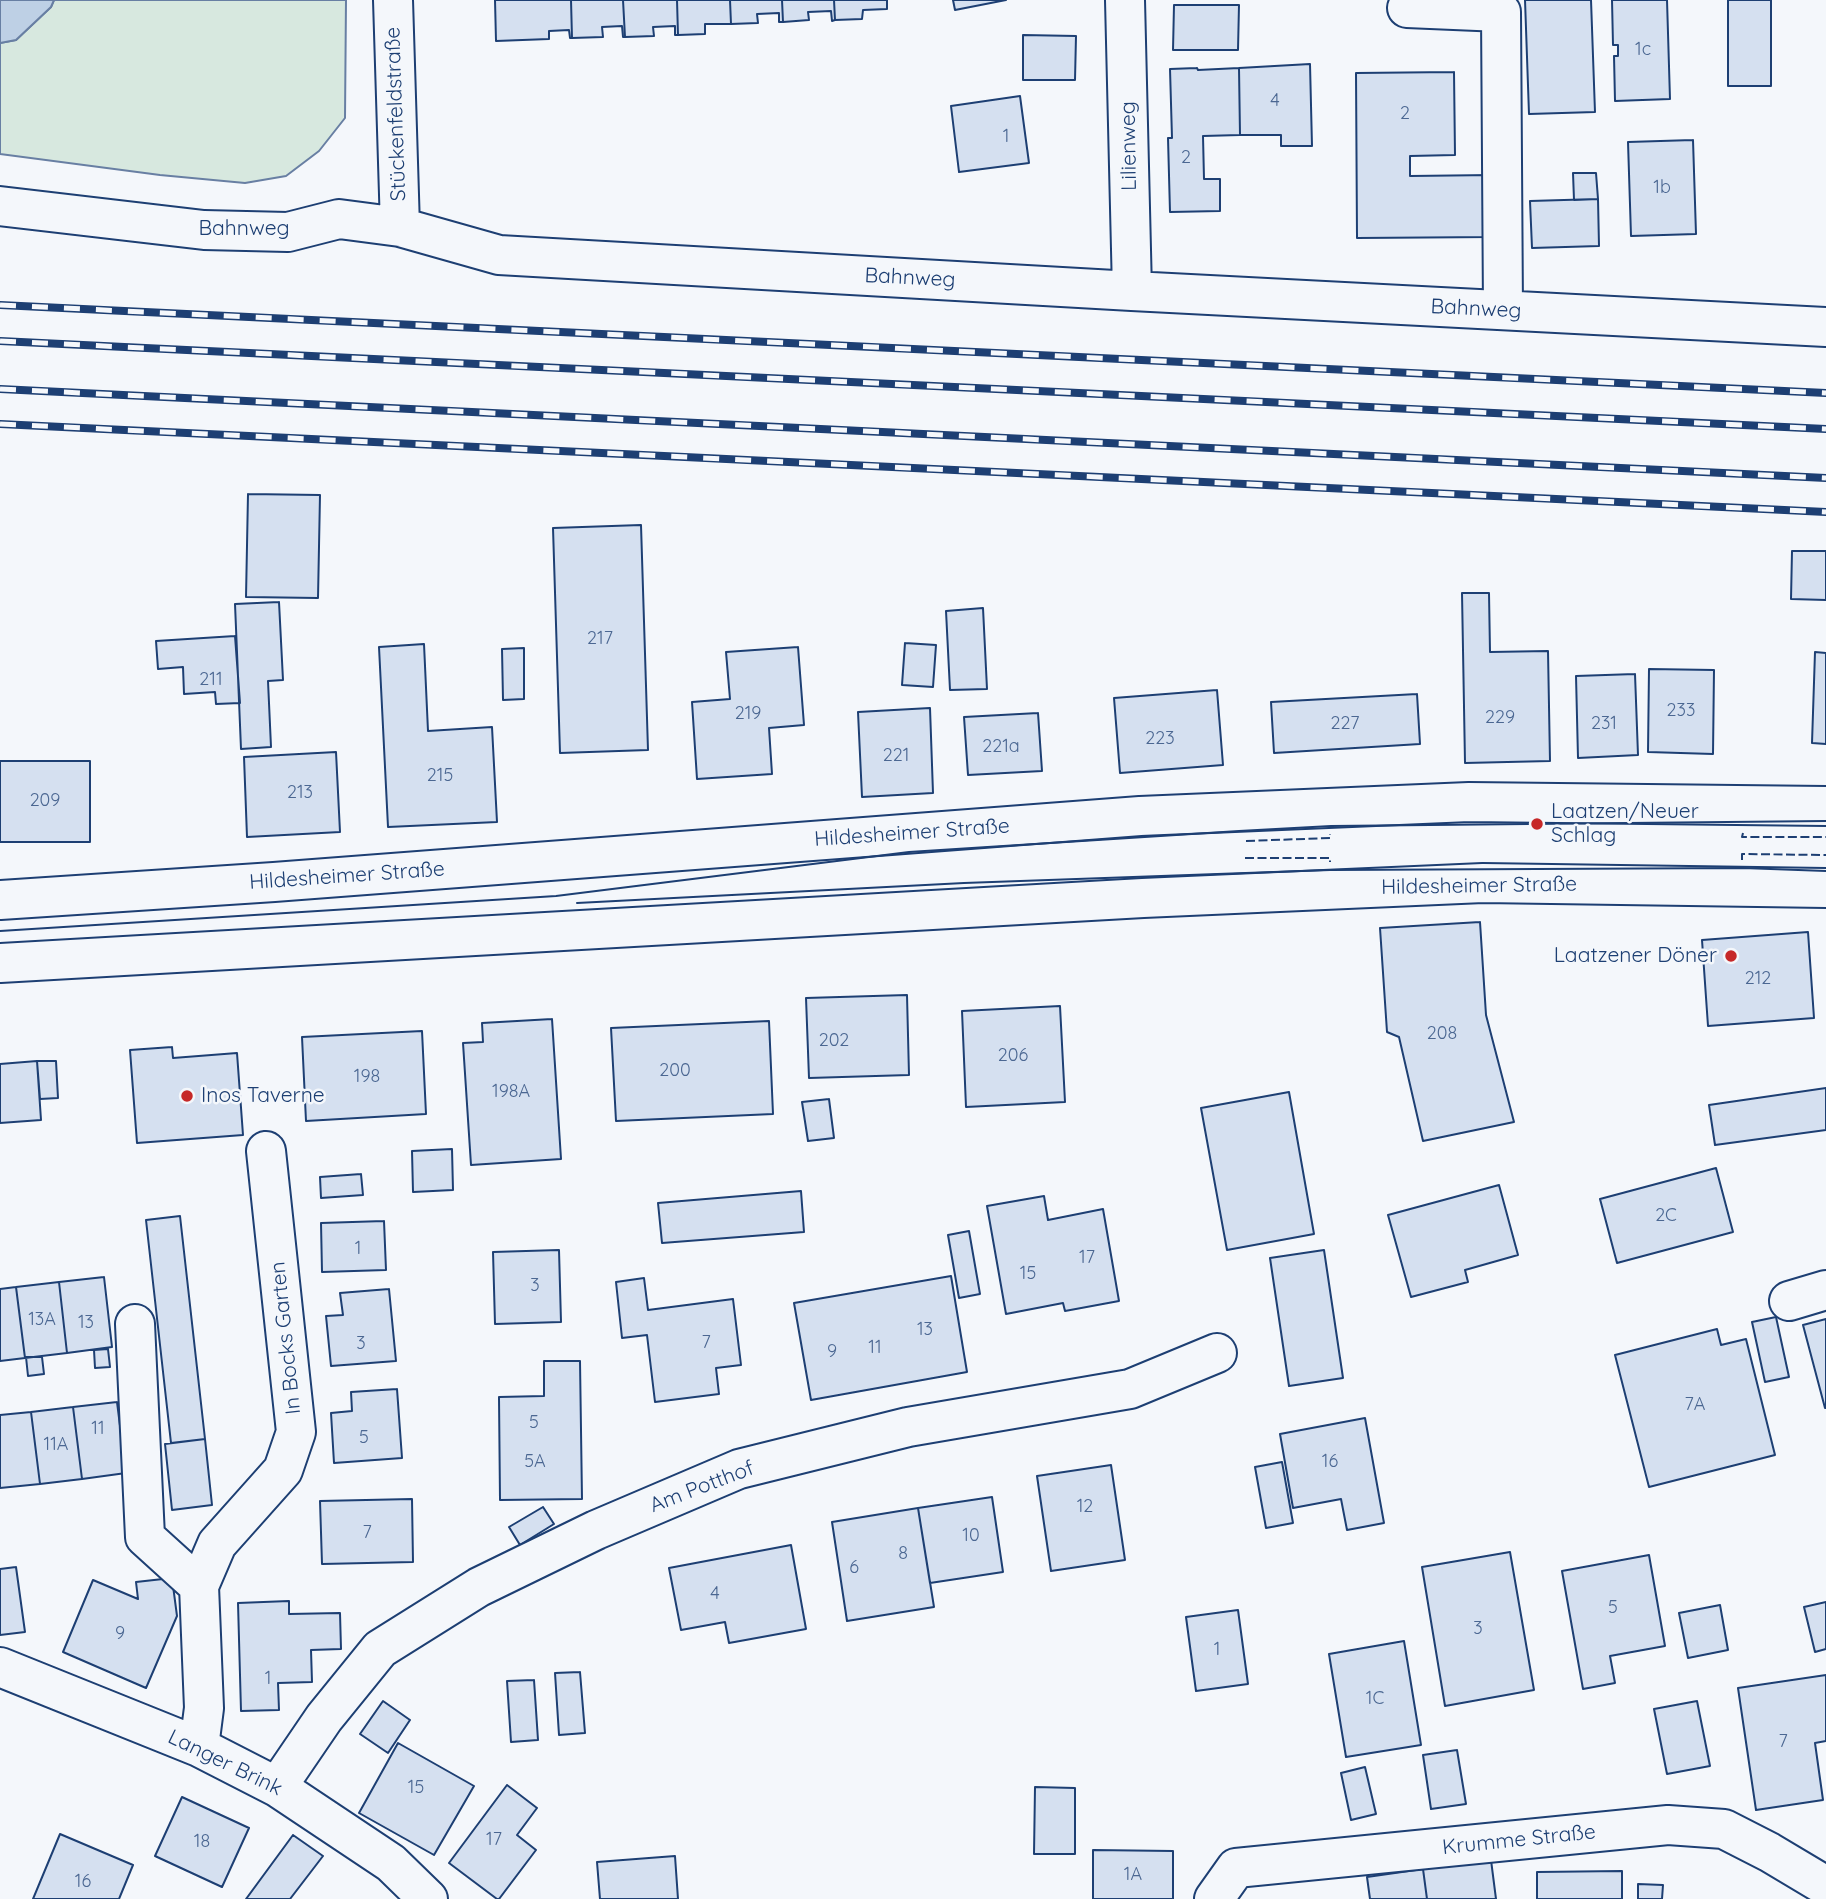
<!DOCTYPE html>
<meta charset="utf-8">
<style>
body{margin:0}
canvas{display:block;background:#f4f7fb}
</style>
<canvas width="1826" height="1899"></canvas>
<script>
const context = document.querySelector('canvas').getContext('2d');
context.lineJoin = 'round';
function fillPath(path, color) { context.fillStyle = color; context.fill(path, 'evenodd'); }
const toPath = rows => new Path2D(rows.map(r => 'M' + r).join(''));
function strokePath(path, color, width, dash) { context.strokeStyle = color; context.lineWidth = width; context.lineCap = dash ? 'butt' : 'round'; context.setLineDash(dash || []); context.stroke(path); }
function write(font, color, halo, rows, align = 'center') {
  context.font = font + ' Quicksand,sans-serif'; context.lineWidth = 5; context.setLineDash([]); context.textBaseline = 'middle'; context.strokeStyle = halo; context.fillStyle = color; for (const [text, x, y, turn = 0] of rows) {
    context.save(); context.translate(x, y); context.rotate((+turn || 0) * Math.PI / 180); context.textAlign = isNaN(turn) ? turn : align; if (halo) context.strokeText(text, 0, 0); context.fillText(text, 0, 0); context.restore();
  }
}
const green = toPath([
 [54,0,346,0,345,118,319,151,286,176,245,183,160,175,0,154,0,43,16,40,51,7,54,0]
]);
fillPath(green, '#d7e8df');
strokePath(green, '#687fa3', 2);
const water = toPath([
 [0,0,54,0,51,7,16,40,0,43,0,0]
]);
fillPath(water, '#bed0e5');
strokePath(water, '#687fa3', 2);
const building = toPath([
 [495,0,571,0,572,38,570,38,569,30,549,31,549,39,496,41,495,0],
 [571,0,623,0,625,37,623,37,622,26,602,27,603,37,572,38,571,0],
 [623,0,677,0,678,35,675,35,675,26,653,27,654,36,625,37,623,0],
 [677,0,730,0,731,24,705,24,705,34,678,35,677,0],
 [730,0,782,0,783,22,779,22,779,13,757,14,758,23,731,24,730,0],
 [782,0,834,0,835,20,832,21,831,11,808,12,809,20,783,22,782,0],
 [834,0,887,0,887,9,863,10,862,19,835,20,834,0],
 [953,0,1006,0,955,10,953,0],
 [1525,0,1591,0,1595,112,1529,114,1525,0],
 [1612,0,1667,0,1670,99,1615,101,1614,56,1618,56,1618,45,1613,45,1612,0],
 [1728,0,1771,0,1771,86,1728,86,1728,0],
 [1174,5,1239,5,1238,50,1173,50,1174,5],
 [1023,35,1076,36,1075,80,1023,80,1023,35],
 [1310,64,1312,146,1281,146,1281,135,1240,135,1239,68,1310,64],
 [1197,68,1198,70,1239,68,1240,135,1203,136,1204,179,1220,179,1220,211,1170,212,1168,138,1172,138,1170,69,1197,68],
 [1454,72,1455,155,1410,156,1410,176,1493,175,1493,237,1357,238,1356,73,1454,72],
 [1020,96,1029,163,959,172,951,106,1020,96],
 [1693,140,1696,234,1631,236,1628,142,1693,140],
 [1573,173,1596,173,1598,199,1574,200,1573,173],
 [1598,199,1599,246,1532,248,1530,201,1598,199],
 [248,494,320,495,318,598,246,597,248,494],
 [641,525,648,750,560,753,553,528,641,525],
 [1792,551,1826,551,1826,600,1791,599,1792,551],
 [1462,593,1489,593,1490,652,1548,651,1550,761,1465,763,1462,593],
 [279,602,283,680,268,681,271,747,241,749,235,604,279,602],
 [983,608,987,689,950,690,946,611,983,608],
 [235,636,240,703,216,704,215,692,184,694,183,667,158,669,156,641,235,636],
 [905,643,936,645,933,687,902,685,905,643],
 [424,644,428,731,492,727,497,822,388,827,379,647,424,644],
 [798,647,804,725,769,728,772,774,697,779,692,702,730,699,726,652,798,647],
 [524,648,524,699,503,700,502,649,524,648],
 [1815,652,1826,653,1826,744,1812,743,1815,652],
 [1649,669,1714,670,1713,754,1648,752,1649,669],
 [1635,674,1638,755,1578,758,1576,676,1635,674],
 [1217,690,1223,765,1120,773,1114,698,1217,690],
 [1417,694,1420,744,1274,753,1271,702,1417,694],
 [930,708,933,793,862,797,858,712,930,708],
 [1038,713,1042,771,968,775,964,717,1038,713],
 [336,752,340,832,247,837,244,757,336,752],
 [0,761,90,761,90,842,0,842,0,761],
 [1480,922,1486,1015,1514,1122,1423,1141,1399,1037,1387,1032,1380,928,1480,922],
 [1808,932,1814,1018,1708,1026,1702,940,1808,932],
 [907,995,909,1075,809,1078,806,998,907,995],
 [1060,1006,1065,1102,966,1107,962,1011,1060,1006],
 [552,1019,561,1159,471,1165,463,1043,483,1042,482,1023,552,1019],
 [769,1021,773,1114,616,1121,611,1028,769,1021],
 [422,1031,426,1114,306,1121,302,1037,422,1031],
 [172,1047,173,1058,237,1053,243,1135,137,1143,130,1050,172,1047],
 [37,1061,56,1061,58,1098,40,1099,37,1061],
 [37,1061,41,1120,0,1123,0,1064,37,1061],
 [1826,1088,1826,1130,1715,1145,1709,1105,1826,1088],
 [1289,1092,1314,1234,1227,1250,1201,1108,1289,1092],
 [829,1099,834,1138,808,1141,802,1102,829,1099],
 [452,1149,453,1190,413,1192,412,1151,452,1149],
 [1716,1168,1733,1232,1617,1263,1600,1199,1716,1168],
 [361,1174,363,1195,321,1198,320,1177,361,1174],
 [1499,1185,1518,1255,1465,1270,1468,1282,1411,1297,1388,1215,1499,1185],
 [801,1191,804,1232,662,1243,658,1203,801,1191],
 [1044,1196,1048,1220,1103,1209,1119,1301,1065,1311,1063,1303,1006,1314,987,1206,1044,1196],
 [180,1216,205,1439,171,1443,146,1220,180,1216],
 [384,1221,386,1270,322,1272,321,1223,384,1221],
 [969,1231,980,1294,959,1298,948,1235,969,1231],
 [559,1250,561,1322,495,1324,493,1252,559,1250],
 [1324,1250,1343,1378,1289,1386,1270,1258,1324,1250],
 [951,1276,967,1372,811,1400,794,1303,951,1276],
 [104,1277,112,1347,67,1353,59,1282,104,1277],
 [644,1278,648,1310,733,1299,741,1365,716,1368,719,1394,655,1402,647,1335,622,1338,616,1282,644,1278],
 [59,1282,67,1353,25,1358,16,1287,59,1282],
 [16,1287,25,1358,0,1361,0,1289,16,1287],
 [389,1289,396,1361,331,1366,326,1316,343,1315,340,1293,389,1289],
 [1776,1317,1789,1377,1765,1382,1752,1322,1776,1317],
 [1826,1319,1826,1408,1825,1408,1803,1325,1826,1319],
 [1717,1329,1721,1345,1746,1339,1775,1455,1649,1487,1615,1355,1717,1329],
 [108,1349,110,1367,95,1368,94,1350,108,1349],
 [26,1357,42,1357,44,1374,28,1376,26,1357],
 [544,1361,580,1361,582,1499,500,1500,499,1397,544,1396,544,1361],
 [397,1389,402,1458,334,1463,331,1413,352,1411,351,1392,397,1389],
 [117,1402,126,1473,82,1479,73,1407,117,1402],
 [73,1407,82,1479,40,1484,31,1412,73,1407],
 [31,1412,40,1484,0,1488,0,1415,31,1412],
 [1365,1418,1384,1523,1347,1530,1341,1499,1293,1508,1280,1434,1365,1418],
 [205,1439,212,1505,172,1510,165,1444,205,1439],
 [1282,1462,1293,1523,1266,1528,1255,1467,1282,1462],
 [1111,1465,1125,1560,1051,1571,1037,1476,1111,1465],
 [992,1497,1003,1572,930,1583,918,1508,992,1497],
 [412,1499,413,1562,322,1564,320,1501,412,1499],
 [543,1507,554,1524,520,1545,509,1527,543,1507],
 [918,1508,934,1607,847,1621,832,1522,918,1508],
 [791,1545,806,1629,729,1643,725,1622,681,1630,669,1568,791,1545],
 [1510,1552,1534,1690,1445,1706,1422,1567,1510,1552],
 [1649,1555,1665,1646,1610,1656,1615,1683,1583,1689,1562,1571,1649,1555],
 [16,1567,25,1632,0,1635,0,1569,16,1567],
 [172,1578,177,1616,146,1688,63,1652,93,1580,138,1599,136,1582,172,1578],
 [289,1601,289,1614,340,1613,341,1649,311,1650,312,1682,278,1683,279,1710,241,1711,238,1603,289,1601],
 [1826,1602,1826,1649,1815,1652,1804,1607,1826,1602],
 [1720,1605,1728,1650,1688,1658,1679,1613,1720,1605],
 [1238,1610,1248,1684,1196,1691,1186,1617,1238,1610],
 [1404,1641,1421,1745,1346,1757,1329,1654,1404,1641],
 [580,1672,585,1733,559,1735,555,1673,580,1672],
 [1826,1675,1826,1741,1815,1743,1823,1800,1756,1810,1738,1688,1826,1675],
 [534,1680,538,1740,511,1742,507,1681,534,1680],
 [383,1701,410,1720,388,1753,360,1734,383,1701],
 [1697,1701,1710,1766,1667,1774,1654,1709,1697,1701],
 [398,1743,474,1786,434,1855,359,1813,398,1743],
 [1457,1750,1466,1804,1431,1809,1423,1755,1457,1750],
 [1365,1767,1376,1814,1351,1820,1341,1773,1365,1767],
 [507,1785,537,1808,517,1835,536,1850,499,1899,497,1899,449,1863,507,1785],
 [1035,1787,1075,1788,1075,1854,1034,1854,1035,1787],
 [182,1797,249,1828,222,1887,155,1856,182,1797],
 [60,1834,133,1865,119,1899,33,1899,60,1834],
 [293,1835,323,1856,290,1899,246,1899,293,1835],
 [1093,1850,1173,1851,1173,1899,1093,1899,1093,1850],
 [675,1856,678,1899,600,1899,597,1862,675,1856],
 [1491,1860,1496,1899,1427,1899,1423,1869,1491,1860],
 [1423,1869,1427,1899,1370,1899,1367,1877,1423,1869],
 [1622,1871,1622,1899,1537,1899,1537,1872,1622,1871],
 [1638,1884,1663,1885,1662,1899,1638,1899,1638,1884]
]);
fillPath(building, '#d5e0f0');
strokePath(building, '#1d3f73', 2);
const minor = toPath([
 [393,0,400,227],
 [1125,0,1132,291],
 [1407,8,1501,12,1503,310],
 [0,206,204,230,288,232,339,219,400,227,499,255,1132,291,1826,327],
 [0,900,274,882,1140,816,1469,802,1826,806],
 [0,963,1143,898,1483,883,1826,888],
 [1789,1301,1826,1290],
 [135,1324,145,1537,199,1586],
 [0,1667,199,1747,277,1787,391,1863,428,1899],
 [199,1747,204,1708,199,1586,217,1544,283,1470,296,1432,266,1151],
 [277,1787,324,1718,380,1649,479,1587,596,1530,739,1469,908,1427,1130,1389,1217,1353],
 [1214,1899,1236,1868,1668,1825,1724,1829,1769,1852,1826,1886]
]);
strokePath(minor, '#1d3f73', 42);
strokePath(minor, '#f4f7fb', 38);
strokePath(toPath([
 [577,903,964,883,1330,870,1743,868,1826,871],
 [0,931,556,896,909,852,1239,831,1331,826,1826,821]
]), '#1d3f73', 2);
const rail = toPath([
 [0,305,1826,393],
 [0,341,1826,429],
 [0,389,1826,478],
 [0,424,1826,512]
]);
strokePath(rail, '#1d3f73', 8);
strokePath(rail, '#f4f7fb', 5, [16]);
strokePath(toPath([
 [1743,833,1742,837,1826,837],
 [1246,841,1330,838,1330,834],
 [1245,858,1330,858,1330,862],
 [1742,860,1742,854,1826,855]
]), '#1d3f73', 2, [9, 3.5]);
for (const [x, y, r, color] of [
 [1537,824,7,"#c62828"],
 [1731,956,7,"#c62828"],
 [187,1096,7,"#c62828"]
]) { const dot = new Path2D(); dot.arc(x, y, r, 0, 2 * Math.PI); context.fillStyle = color; context.fill(dot); strokePath(dot, '#f4f7fb', 2.5); }
write('18px', '#4b6792', null, [
 ["1c",1643,50],
 ["4",1275,101],
 ["2",1405,114],
 ["1",1006,137],
 ["2",1186,158],
 ["1b",1662,188],
 ["217",600,639],
 ["211",211,680],
 ["233",1681,711],
 ["219",748,714],
 ["229",1500,718],
 ["227",1345,724],
 ["231",1604,724],
 ["223",1160,739],
 ["221a",1001,747],
 ["221",896,756],
 ["215",440,776],
 ["213",300,793],
 ["209",45,801],
 ["212",1758,979],
 ["208",1442,1034],
 ["202",834,1041],
 ["206",1013,1056],
 ["200",675,1071],
 ["198",367,1077],
 ["198A",511,1092],
 ["2C",1666,1216],
 ["1",358,1249],
 ["17",1087,1258],
 ["15",1028,1274],
 ["3",535,1286],
 ["13A",42,1320],
 ["13",86,1323],
 ["13",925,1330],
 ["7",706,1343],
 ["3",361,1344],
 ["11",875,1348],
 ["9",832,1352],
 ["7A",1695,1405],
 ["5",534,1423],
 ["11",98,1429],
 ["5",364,1438],
 ["11A",56,1445],
 ["5A",535,1462],
 ["16",1330,1462],
 ["12",1085,1507],
 ["7",367,1533],
 ["10",971,1536],
 ["8",903,1554],
 ["6",854,1568],
 ["4",715,1594],
 ["5",1613,1608],
 ["3",1478,1629],
 ["9",120,1634],
 ["1",1217,1650],
 ["1",268,1679],
 ["1C",1375,1699],
 ["7",1783,1742],
 ["15",416,1788],
 ["17",494,1840],
 ["18",202,1842],
 ["1A",1133,1875],
 ["16",83,1882]
]);
write('21px', '#1d3f73', '#f4f7fb', [
 ["Stückenfeldstraße",396,114,-92],
 ["Lilienweg",1129,146,-91],
 ["Bahnweg",244,229],
 ["Bahnweg",910,278,3],
 ["Bahnweg",1476,309,3],
 ["Hildesheimer Straße",912,833,-4],
 ["Hildesheimer Straße",347,876,-4],
 ["Hildesheimer Straße",1479,886,-1],
 ["In Bocks Garten",286,1338,-96],
 ["Am Potthof",702,1487,-21],
 ["Langer Brink",225,1763,26],
 ["Krumme Straße",1519,1840,-6]
]);
write('21px', '#1d3f73', '#f4f7fb', [
 ["Laatzen/Neuer",1551,812],
 ["Schlag",1551,836],
 ["Laatzener Döner",1717,956,"right"],
 ["Inos Taverne",201,1096]
], 'left');
</script>
